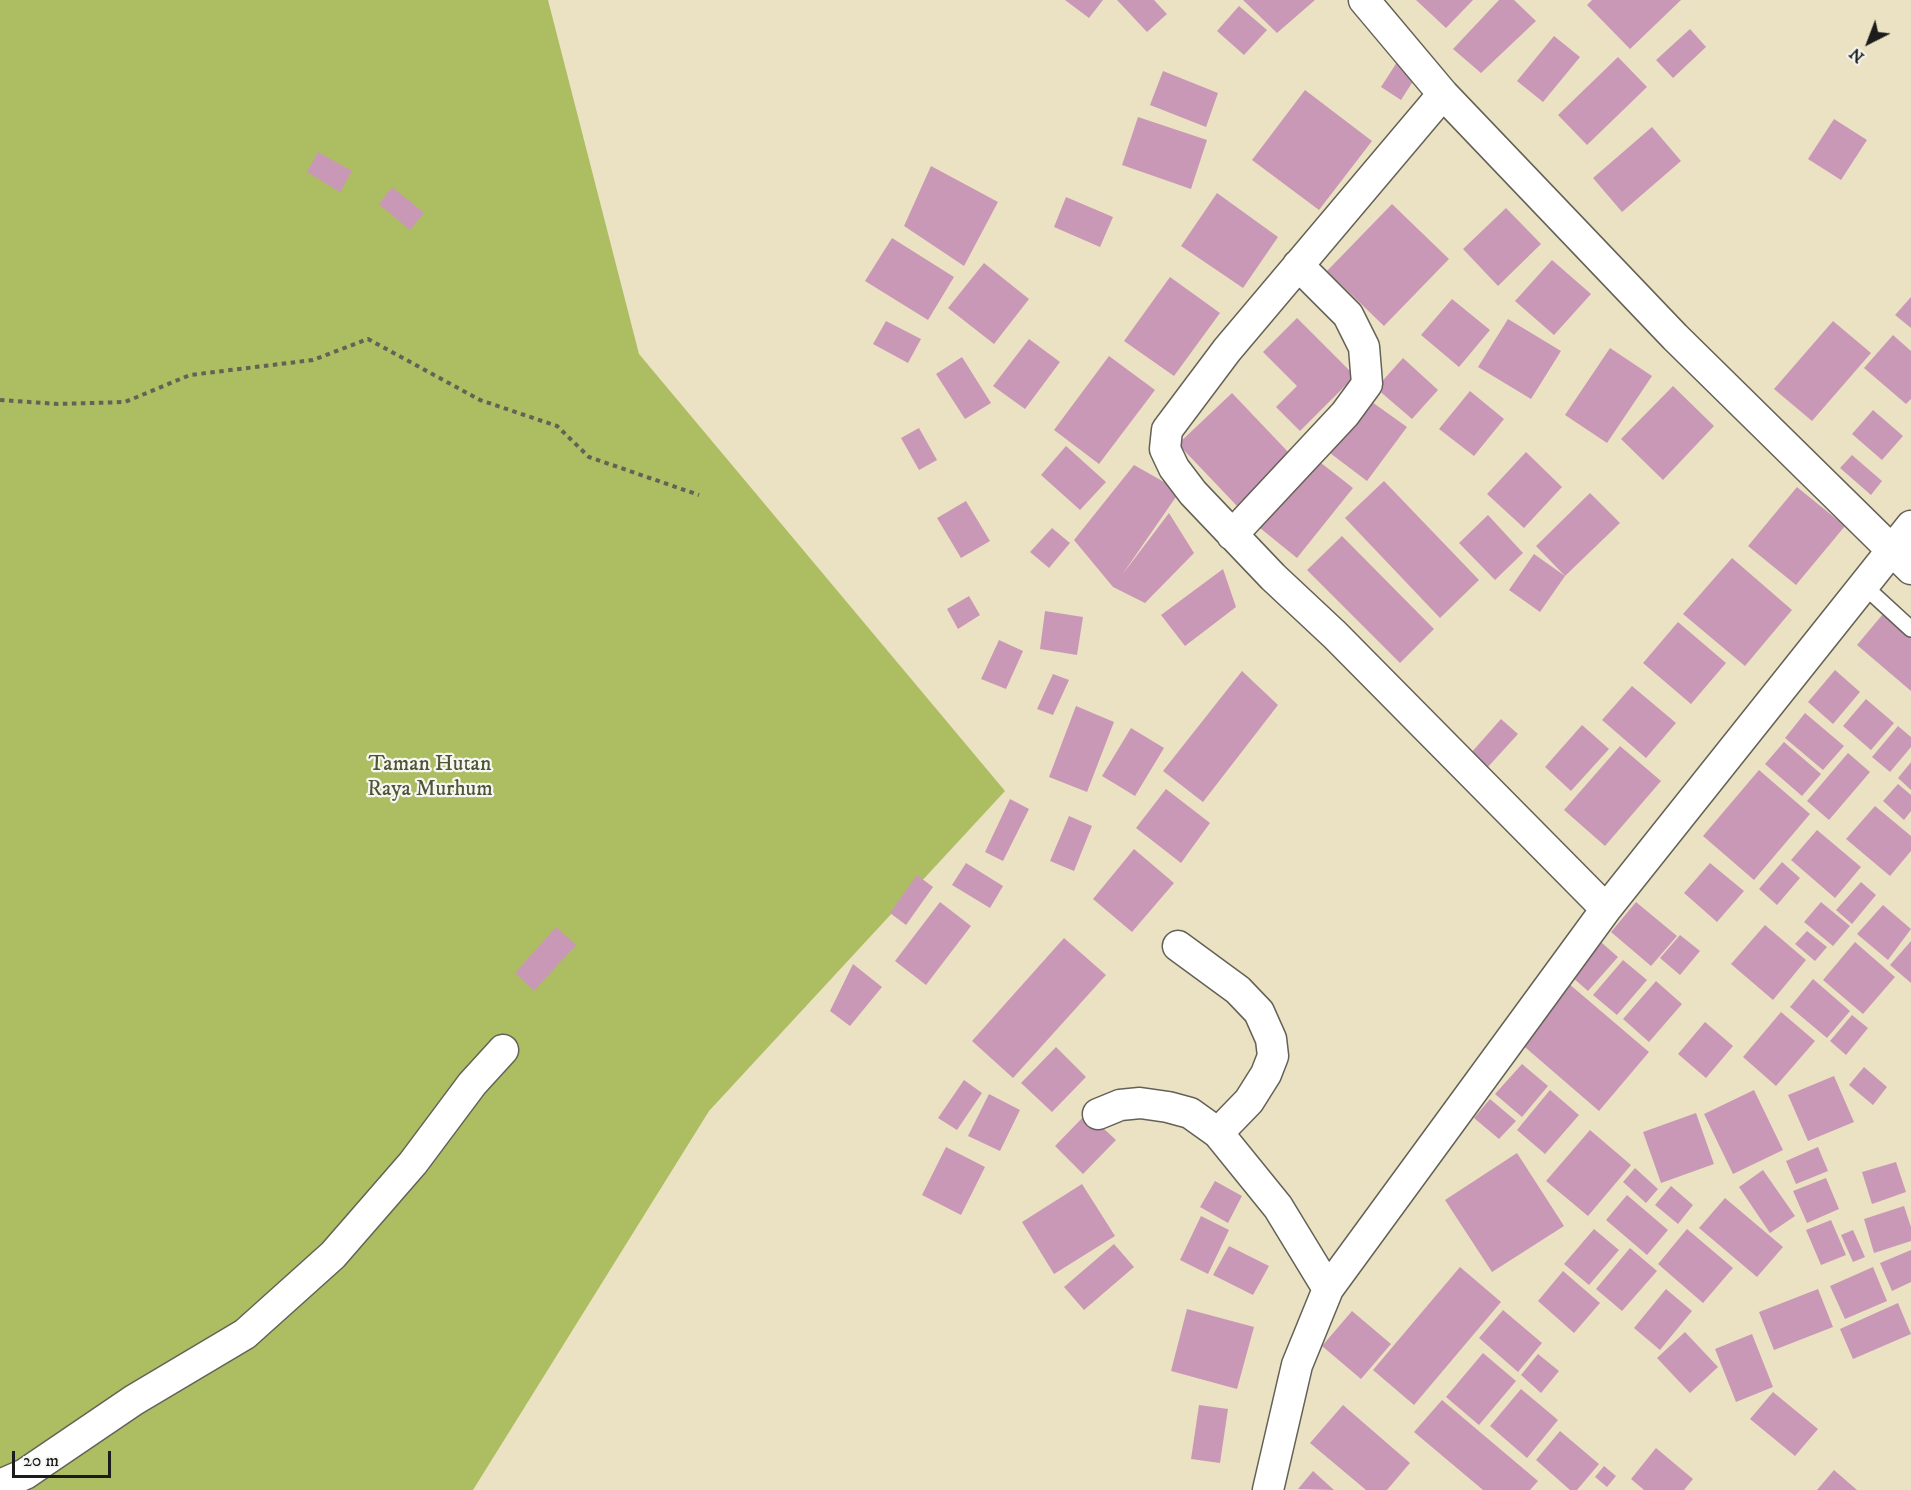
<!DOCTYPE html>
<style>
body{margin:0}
#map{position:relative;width:1911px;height:1490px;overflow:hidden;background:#ebe2c3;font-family:"IM FELL DW Pica",serif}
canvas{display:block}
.north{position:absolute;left:1839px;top:12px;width:60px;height:60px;-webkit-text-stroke:4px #f6f6f2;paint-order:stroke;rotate:222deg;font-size:16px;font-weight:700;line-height:24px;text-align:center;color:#1c1c1c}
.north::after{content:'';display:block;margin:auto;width:21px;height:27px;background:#1c1c1c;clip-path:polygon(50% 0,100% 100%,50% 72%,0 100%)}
.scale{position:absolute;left:12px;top:1451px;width:99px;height:27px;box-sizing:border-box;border:3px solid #1c1c1c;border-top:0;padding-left:8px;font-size:18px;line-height:21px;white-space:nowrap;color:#1c1c1c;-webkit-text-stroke:4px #f6f6f2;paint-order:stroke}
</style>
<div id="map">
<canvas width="1911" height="1490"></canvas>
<div class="north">N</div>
<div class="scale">20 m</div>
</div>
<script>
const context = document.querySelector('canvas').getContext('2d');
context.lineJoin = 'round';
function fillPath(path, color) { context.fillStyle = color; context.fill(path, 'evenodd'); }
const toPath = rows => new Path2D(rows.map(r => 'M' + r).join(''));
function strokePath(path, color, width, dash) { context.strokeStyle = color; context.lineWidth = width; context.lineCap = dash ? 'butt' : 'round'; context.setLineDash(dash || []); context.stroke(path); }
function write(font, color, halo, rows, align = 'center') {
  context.font = font + ' "IM FELL DW Pica",serif'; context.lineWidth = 4.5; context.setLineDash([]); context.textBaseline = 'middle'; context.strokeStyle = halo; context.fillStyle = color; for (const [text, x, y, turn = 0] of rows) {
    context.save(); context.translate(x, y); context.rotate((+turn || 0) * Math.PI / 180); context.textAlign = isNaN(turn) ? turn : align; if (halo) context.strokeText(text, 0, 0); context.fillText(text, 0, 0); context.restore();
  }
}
fillPath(toPath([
 [0,0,548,0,639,354,1005,791,709,1111,473,1490,0,1490]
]), '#adbd61');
fillPath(toPath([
 [1065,0,1103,0,1089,18],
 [1117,0,1154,0,1167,14,1147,32],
 [1243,0,1315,0,1277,33],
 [1416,0,1473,0,1446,28],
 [1499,0,1514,0,1536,21,1481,73,1453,49],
 [1592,0,1681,0,1630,49,1587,5],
 [1239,6,1267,30,1244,55,1217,31],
 [1690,29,1706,47,1673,78,1656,60],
 [1554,36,1580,57,1543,102,1517,81],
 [1618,57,1647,87,1587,145,1558,115],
 [1399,59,1419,72,1401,100,1381,87],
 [1163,71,1218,93,1206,127,1150,105],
 [1305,90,1372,141,1319,210,1252,160],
 [1138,117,1207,140,1191,189,1122,165],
 [1834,119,1867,140,1841,180,1808,159],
 [1652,127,1681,161,1622,212,1593,178],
 [318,152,352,171,340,192,307,172],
 [931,166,998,202,964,266,904,226],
 [392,187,424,213,410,230,379,204],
 [1217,193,1278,237,1243,288,1181,246],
 [1066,197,1113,217,1100,247,1054,227],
 [1392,204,1449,259,1384,326,1327,271],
 [1506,208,1541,244,1498,286,1463,249],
 [892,238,954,277,928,320,865,281],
 [1552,260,1591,294,1554,335,1515,301],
 [984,263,1029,299,994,344,948,308],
 [1170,277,1220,313,1174,376,1124,341],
 [1911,297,1911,328,1895,315],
 [1452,299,1490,330,1459,367,1421,335],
 [1297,318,1355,376,1300,431,1276,407,1297,386,1263,352],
 [1508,319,1561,351,1531,399,1478,367],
 [886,321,921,339,908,363,873,344],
 [1833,321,1871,353,1812,421,1774,389],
 [1893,335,1911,351,1911,399,1906,404,1864,368],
 [1029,339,1060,362,1025,409,993,386],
 [1610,348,1652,376,1607,443,1565,415],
 [1109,356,1155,390,1099,464,1054,430],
 [962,357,991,403,965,419,936,374],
 [1403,358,1438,390,1412,419,1376,388],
 [1673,386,1714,426,1663,480,1621,439],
 [1470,391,1504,419,1474,456,1439,429],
 [1232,393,1291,455,1237,506,1178,444],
 [1365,397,1407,427,1367,481,1326,450],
 [1873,410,1903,436,1882,460,1852,434],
 [919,428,937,460,919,470,901,438],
 [1066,446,1106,482,1080,510,1041,475],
 [1526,452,1562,487,1524,528,1487,494],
 [1852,455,1882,481,1871,495,1840,468],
 [1316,459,1353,488,1297,558,1260,528],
 [1134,465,1180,491,1122,575,1169,513,1194,553,1145,603,1113,587,1074,540],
 [1384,481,1479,580,1440,618,1345,518],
 [1797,487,1845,526,1796,585,1748,546],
 [1590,493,1620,523,1565,576,1536,546],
 [966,501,990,541,961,558,937,518],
 [1488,515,1523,553,1495,580,1459,543],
 [1052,528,1070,543,1049,568,1030,552],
 [1342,536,1434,629,1400,663,1307,570],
 [1534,554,1565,576,1540,612,1509,590],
 [1732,558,1792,610,1745,666,1683,614],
 [1223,569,1236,607,1185,646,1161,615],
 [969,596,980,615,958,629,947,609],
 [1045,611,1083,617,1077,655,1040,649],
 [1883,614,1911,637,1911,691,1857,645],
 [1678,622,1726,663,1691,704,1643,663],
 [999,640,1023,651,1006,689,981,679],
 [1835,670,1860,692,1833,724,1808,702],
 [1242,671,1278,705,1203,802,1163,771],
 [1053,674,1069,680,1053,715,1037,709],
 [1632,686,1676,723,1646,758,1602,720],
 [1866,699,1894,723,1871,750,1843,726],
 [1076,706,1114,722,1087,792,1049,777],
 [1805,713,1844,746,1823,770,1785,738],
 [1501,719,1518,734,1487,768,1471,753],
 [1582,725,1609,749,1571,791,1545,767],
 [1898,726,1911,737,1911,747,1890,772,1872,757],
 [1131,728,1164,748,1135,796,1102,776],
 [1784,742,1821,774,1802,796,1765,764],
 [1620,746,1661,781,1605,846,1564,810],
 [1848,753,1870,772,1829,820,1807,801],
 [1911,762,1911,790,1898,778],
 [1759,770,1810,814,1754,880,1703,836],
 [1898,784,1911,795,1911,811,1904,820,1883,801],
 [1166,789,1210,823,1181,863,1136,828],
 [1010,799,1029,809,1003,861,985,852],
 [1875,806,1911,836,1911,851,1890,876,1846,839],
 [1069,816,1092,826,1074,871,1050,861],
 [1817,830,1861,867,1835,898,1791,860],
 [1134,849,1174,883,1132,932,1093,899],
 [1782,862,1800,878,1777,905,1759,889],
 [966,863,1003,886,990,908,952,885],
 [1710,863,1744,891,1717,922,1684,893],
 [917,875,933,887,906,925,890,913],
 [1861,882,1876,895,1852,924,1836,910],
 [940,902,971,926,926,985,895,961],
 [1636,902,1677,936,1651,966,1611,932],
 [1821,902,1850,926,1833,946,1804,922],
 [1883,905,1911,929,1888,960,1857,934],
 [1765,925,1806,960,1773,1000,1731,964],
 [556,927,576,945,534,991,515,973],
 [1807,931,1827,947,1815,961,1795,944],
 [1680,935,1700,951,1680,975,1660,958],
 [1594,936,1618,957,1588,991,1565,971],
 [1064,938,1106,975,1013,1078,972,1041],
 [1911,941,1911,983,1890,965],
 [1855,942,1895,977,1863,1014,1823,980],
 [1623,960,1647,980,1617,1015,1593,995],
 [853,964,882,987,850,1026,830,1011],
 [1813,979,1850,1011,1827,1038,1790,1007],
 [1656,981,1682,1004,1649,1042,1623,1019],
 [1568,983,1649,1052,1599,1111,1519,1042],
 [1781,1012,1815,1041,1776,1086,1743,1057],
 [1852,1015,1868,1028,1846,1055,1830,1041],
 [1705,1022,1733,1046,1706,1078,1678,1054],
 [1056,1047,1086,1077,1052,1112,1021,1083],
 [1522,1064,1548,1086,1522,1117,1495,1094],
 [1864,1067,1887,1087,1873,1105,1849,1085],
 [1834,1076,1854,1122,1808,1141,1788,1095],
 [964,1080,982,1093,957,1130,938,1118],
 [1550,1090,1579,1115,1545,1154,1517,1130],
 [1754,1090,1783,1150,1733,1174,1704,1114],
 [989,1094,1020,1110,1000,1151,968,1136],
 [1490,1099,1516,1121,1499,1139,1474,1118],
 [1087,1113,1116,1140,1083,1174,1055,1146],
 [1696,1113,1714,1164,1661,1183,1643,1132],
 [1590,1130,1631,1165,1588,1216,1546,1181],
 [946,1147,985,1167,961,1215,922,1195],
 [1818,1147,1828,1171,1796,1184,1786,1161],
 [1517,1153,1564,1226,1492,1272,1445,1200],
 [1896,1162,1906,1192,1872,1204,1862,1172],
 [1635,1168,1658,1189,1646,1203,1623,1182],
 [1763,1170,1795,1216,1770,1233,1739,1187],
 [1826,1178,1839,1209,1807,1223,1793,1191],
 [1215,1181,1242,1196,1228,1223,1200,1207],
 [1082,1184,1115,1236,1054,1274,1022,1222],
 [1671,1186,1693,1205,1678,1224,1655,1205],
 [1627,1195,1668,1230,1647,1255,1606,1220],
 [1725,1198,1783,1247,1757,1277,1699,1228],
 [1904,1206,1911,1227,1911,1241,1874,1253,1864,1219],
 [1201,1216,1229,1230,1208,1274,1180,1260],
 [1831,1220,1846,1255,1821,1265,1806,1230],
 [1594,1229,1619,1250,1589,1285,1564,1264],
 [1687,1229,1733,1268,1703,1303,1658,1264],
 [1853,1230,1865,1257,1853,1262,1841,1235],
 [1114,1244,1134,1267,1084,1310,1064,1287],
 [1229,1246,1269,1266,1253,1295,1213,1275],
 [1630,1248,1657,1271,1622,1311,1596,1289],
 [1911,1250,1911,1282,1892,1291,1880,1263],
 [1460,1267,1501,1302,1414,1405,1373,1370],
 [1873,1267,1887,1301,1845,1319,1830,1286],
 [1563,1271,1600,1303,1574,1333,1538,1301],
 [1666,1289,1692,1311,1660,1350,1634,1328],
 [1818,1289,1833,1327,1774,1350,1759,1312],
 [1898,1303,1911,1334,1853,1359,1840,1329],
 [1187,1309,1254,1327,1237,1389,1171,1371],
 [1503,1310,1542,1343,1518,1372,1479,1338],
 [1352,1311,1391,1344,1361,1379,1322,1346],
 [1685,1332,1718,1367,1690,1393,1657,1358],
 [1752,1334,1773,1387,1736,1402,1715,1349],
 [1483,1353,1516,1381,1479,1425,1446,1397],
 [1538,1354,1559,1371,1541,1393,1521,1375],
 [1521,1389,1558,1420,1527,1458,1490,1426],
 [1773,1392,1818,1429,1795,1456,1750,1419],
 [1442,1400,1538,1481,1530,1490,1483,1490,1414,1432],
 [1199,1405,1228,1409,1220,1463,1191,1459],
 [1343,1405,1410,1463,1387,1490,1366,1490,1310,1443],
 [1560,1431,1599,1464,1577,1490,1570,1490,1536,1460],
 [1656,1448,1693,1479,1684,1490,1644,1490,1631,1479],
 [1604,1466,1616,1476,1607,1487,1595,1477],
 [1834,1470,1857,1490,1817,1490],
 [1313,1471,1334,1490,1298,1489]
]), '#ca98b7');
const lane = toPath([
 [1862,584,1911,629]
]);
const street = toPath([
 [1364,0,1443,94,1675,337,1911,569],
 [1443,94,1227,350,1167,430,1165,449,1174,468,1193,493,1273,577,1335,635,1606,909],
 [1232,535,1345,414,1367,384,1364,347,1348,315,1298,265],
 [1178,946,1238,990,1259,1012,1271,1039,1273,1056,1266,1074,1249,1101,1218,1133],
 [1098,1114,1120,1105,1140,1103,1168,1107,1190,1113,1218,1133,1278,1207,1328,1289],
 [0,1485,25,1474,134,1400,245,1334,333,1255,413,1163,472,1084,503,1050],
 [1268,1490,1297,1365,1328,1289,1606,909,1911,526]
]);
strokePath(lane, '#646156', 18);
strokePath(street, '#646156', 33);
strokePath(toPath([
 [0,400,58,404,125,402,190,375,313,360,368,339,480,400,557,426,589,457,699,495]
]), '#646156', 4, [4.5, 4.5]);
strokePath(lane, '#fff', 15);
strokePath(street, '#fff', 30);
write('22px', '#4f5434', '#f6f6f2', [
 ["Taman Hutan",430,765],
 ["Raya Murhum",430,790]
]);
</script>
